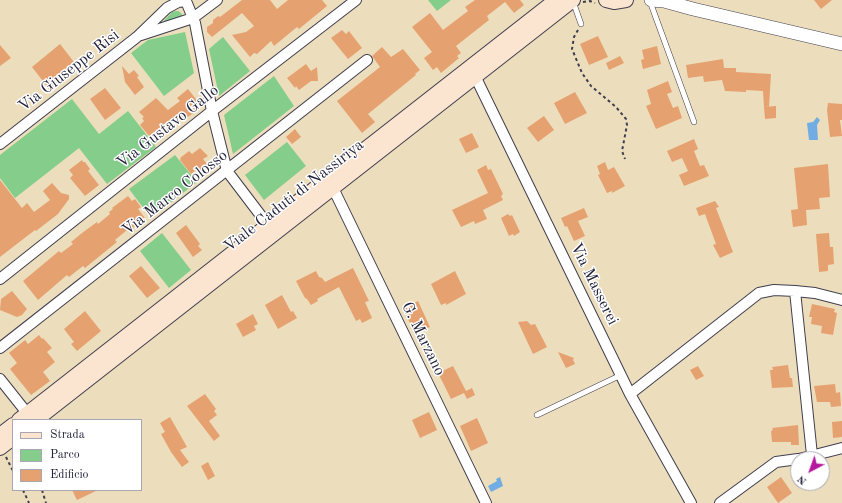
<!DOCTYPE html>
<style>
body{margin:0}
#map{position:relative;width:842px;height:503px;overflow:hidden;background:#ecdebc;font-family:"Old Standard TT",serif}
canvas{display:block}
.legend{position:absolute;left:12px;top:419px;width:130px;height:72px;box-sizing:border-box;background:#fff;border:1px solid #a7a7b1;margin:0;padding:5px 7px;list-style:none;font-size:12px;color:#22223b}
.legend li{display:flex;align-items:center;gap:8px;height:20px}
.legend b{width:20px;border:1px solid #a7a7b1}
.north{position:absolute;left:790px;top:451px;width:40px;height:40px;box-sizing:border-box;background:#fff;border:1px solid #a7a7b1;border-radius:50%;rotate:221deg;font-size:11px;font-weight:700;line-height:16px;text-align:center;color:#22223b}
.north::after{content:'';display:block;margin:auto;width:14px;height:18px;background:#b5179e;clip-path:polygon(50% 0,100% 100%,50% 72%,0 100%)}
</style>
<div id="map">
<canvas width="842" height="503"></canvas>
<ul class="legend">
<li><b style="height:5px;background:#fce5d0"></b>Strada</li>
<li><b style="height:11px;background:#84cd8a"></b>Parco</li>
<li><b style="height:11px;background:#e6a170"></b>Edificio</li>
</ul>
<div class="north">N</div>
</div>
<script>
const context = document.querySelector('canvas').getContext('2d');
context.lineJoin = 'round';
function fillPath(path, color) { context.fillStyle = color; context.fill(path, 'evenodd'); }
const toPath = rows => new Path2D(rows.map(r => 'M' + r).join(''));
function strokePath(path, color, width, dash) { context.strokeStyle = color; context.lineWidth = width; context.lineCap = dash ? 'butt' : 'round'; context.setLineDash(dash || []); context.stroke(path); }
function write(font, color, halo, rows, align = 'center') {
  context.font = font + ' "Old Standard TT",serif'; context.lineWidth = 3; context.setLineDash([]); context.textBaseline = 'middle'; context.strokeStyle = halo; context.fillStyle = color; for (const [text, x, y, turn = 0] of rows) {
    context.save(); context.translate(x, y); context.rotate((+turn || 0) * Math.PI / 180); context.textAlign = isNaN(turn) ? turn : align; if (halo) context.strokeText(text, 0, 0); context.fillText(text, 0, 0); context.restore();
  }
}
fillPath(toPath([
 [428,0,451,0,437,11],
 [176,11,178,11,181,13,183,17,162,23,172,12],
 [185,32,194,73,164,96,131,53,148,40],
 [223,37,250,71,219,96,209,49],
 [274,76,294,106,233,154,224,115],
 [72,99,99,134,128,111,156,147,107,184,79,148,15,198,0,178,0,155],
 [287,142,306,166,264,200,245,175],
 [175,155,197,182,151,218,129,189],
 [162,233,191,270,169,288,140,251]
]), '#84cd8a');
fillPath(toPath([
 [817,117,820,120,817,125,818,140,809,140,807,123,813,122],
 [500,477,503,486,491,492,488,486,497,481,496,479]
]), '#71ade3');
fillPath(toPath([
 [242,0,270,0,277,9,288,0,322,0,327,6,299,29,297,27,274,46,271,41,257,54,254,53,250,57,232,35,246,32,254,26,242,13,212,37,207,32,207,27,213,23,213,20,218,16,220,17],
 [475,0,520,0,524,5,514,13,505,2,487,16,489,20,456,46,461,53,457,56,459,58,441,73,437,67,433,70,424,58,432,52,412,27,430,13,443,30,468,11,465,7],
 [814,0,832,0,821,9],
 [342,30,346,34,349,31,362,48,348,59,331,38],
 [598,36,608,57,589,65,580,44],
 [60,44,74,62,59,74,62,78,49,89,32,67],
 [0,45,11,58,0,66],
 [657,46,661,64,643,69,641,60,644,59,642,50],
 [382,47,391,57,403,49,420,70,415,74,416,75,368,114,375,122,362,133,337,101,380,67,372,56],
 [620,56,624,63,609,70,606,63],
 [723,59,724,68,736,68,736,72,771,74,769,107,764,107,763,91,746,90,746,92,725,91,722,80,704,82,703,76,688,78,686,65],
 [306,64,311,71,317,67,318,81,311,81,299,90,296,86,295,88,287,78],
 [122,66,129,74,134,70,139,76,137,77,144,87,135,95,125,82],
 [668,81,672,92,667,94,673,108,678,106,682,118,656,129,646,106,651,104,647,90],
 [105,88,121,108,105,120,90,99],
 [188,89,199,103,199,109,185,119,184,118,177,124,172,118,149,136,140,125,144,121,142,118,144,117,139,112,156,98,168,110,180,101,177,98],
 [575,92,587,113,565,124,554,103],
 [828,103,842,104,842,120,840,120,842,136,830,137,827,110],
 [776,106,776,118,765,119,764,107],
 [544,116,554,130,538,142,527,128],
 [295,129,301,137,292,144,286,137],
 [472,133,479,147,466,153,459,139],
 [694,139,698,149,694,151,700,166,704,165,709,176,684,186,679,175,688,171,682,158,672,162,667,151],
 [200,148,208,156,203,159,208,165,201,171,199,168,191,174,180,160,181,159,180,158,189,151,192,154],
 [82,160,83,162,85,162,90,169,88,171,99,185,85,196,70,178,73,175,69,170],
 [605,162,608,170,614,167,625,186,612,193,612,191,607,193,598,175,600,174,597,166],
 [828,164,830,197,819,198,820,209,806,210,807,225,793,227,791,210,798,209,794,168],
 [486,165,488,170,491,169,503,194,501,196,503,200,483,210,487,219,475,224,474,221,461,227,452,210,488,193,477,170],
 [0,180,22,208,27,203,34,212,50,200,43,191,52,183,61,193,69,195,69,199,58,214,36,231,35,230,0,257],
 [128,196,132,201,135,199,141,207,138,209,145,218,128,232,127,230,115,240,117,242,85,268,83,266,69,277,67,275,38,300,23,281,59,251,61,253,73,244,71,242,82,233,97,222,98,224,110,214,109,212,113,209,112,208],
 [715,201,719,207,716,208,733,252,720,258,713,245,716,244,705,214,699,216,696,208],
 [584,208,588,217,578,221,585,236,574,241,567,226,565,227,561,218],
 [508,214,510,216,512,215,520,232,514,236,513,234,509,236,501,218],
 [186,225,200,244,198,246,202,250,193,257,176,233],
 [829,233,830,247,833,247,834,264,828,265,828,271,819,272,816,234],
 [141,266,160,288,147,298,129,276],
 [353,268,369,301,365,302,372,318,362,323,360,319,356,321,339,287,317,299,318,301,311,305,307,299,305,298,296,281,316,271,319,277,322,278,325,282],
 [455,271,466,294,446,305,446,303,441,305,431,284],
 [12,291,27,309,22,315,17,317,0,310,1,299],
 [282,295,291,312,293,311,297,318,278,329,265,305],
 [418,301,430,327,419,332,416,326,413,328,406,316,404,308],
 [812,304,835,309,834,312,837,313,833,335,821,333,822,326,811,324,812,317,809,317],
 [85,311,101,331,77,351,71,344,74,342,64,329],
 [253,314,258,324,254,326,256,330,243,337,236,324],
 [527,321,531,325,535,324,547,347,533,354,518,322],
 [39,335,42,339,43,338,52,348,47,352,55,362,43,372,50,381,31,395,10,369,17,363,9,353,25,340,28,344],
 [558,352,574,358,573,360,575,364,566,368],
 [788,365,790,378,792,378,793,387,772,388,770,370,773,370,772,367],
 [453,366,466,391,472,388,475,395,467,399,464,393,451,399,438,373],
 [698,366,704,376,696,380,690,370],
 [835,384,836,393,840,392,841,406,831,407,830,402,817,402,814,386],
 [205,394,216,409,214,411,217,415,209,421,220,436,214,441,187,406],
 [429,412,437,430,420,438,412,420],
 [170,417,187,447,180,450,189,462,182,467,171,452,161,434,165,432,160,423],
 [477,418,488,443,471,451,460,426],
 [842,421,842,437,833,438,832,422],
 [798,425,799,445,791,445,791,442,772,442,771,431,773,430,772,428],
 [208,462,215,476,208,480,201,466],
 [781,477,792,493,778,503,767,487],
 [72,490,98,490,77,500]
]), '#e6a170');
const service = toPath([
 [651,1,652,7,694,122],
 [571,2,575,7,581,24],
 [537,415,621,375]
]);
const minor = toPath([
 [141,35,193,18,217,0],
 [475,76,630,394,691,503],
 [0,144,137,37,167,8,178,2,186,1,195,23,212,111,227,171,268,225],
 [333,188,486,503],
 [0,279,212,111,356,0],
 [795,291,812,455],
 [0,348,367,60],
 [0,379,27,413],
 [630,394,759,293,774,290,795,291,815,293,842,300],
 [799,459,842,448],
 [720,503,776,462,798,459]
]);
const tertiary = toPath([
 [651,0,664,1,693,9,842,44]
]);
const secondary = toPath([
 [606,0,614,2,626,0],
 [19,420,556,0],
 [36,420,573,0],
 [0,435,13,425],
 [0,448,13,438]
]);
strokePath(service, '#403e4e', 6);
strokePath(minor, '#403e4e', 12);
strokePath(tertiary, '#403e4e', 14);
strokePath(secondary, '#403e4e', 16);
strokePath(toPath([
 [583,2,590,1,595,3],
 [578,30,574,37,572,49,582,73,591,86,616,107,626,119,627,125,622,151,625,159],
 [6,457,13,471],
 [23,490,29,503],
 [42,490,46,503]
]), '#403e4e', 2, [3, 3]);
strokePath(service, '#fff', 5);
strokePath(minor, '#fff', 10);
strokePath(tertiary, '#fff', 13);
strokePath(secondary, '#fce5d0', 14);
write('16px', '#22223b', '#fff', [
 ["Via Giuseppe Risi",69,71,-38],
 ["Via Gustavo Gallo",168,127,-38],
 ["Via Marco Colosso",175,193,-38],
 ["Viale Caduti di Nassiriya",294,196,-38],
 ["Via Masserei",594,284,64],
 ["G. Marzano",423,339,64]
]);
</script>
